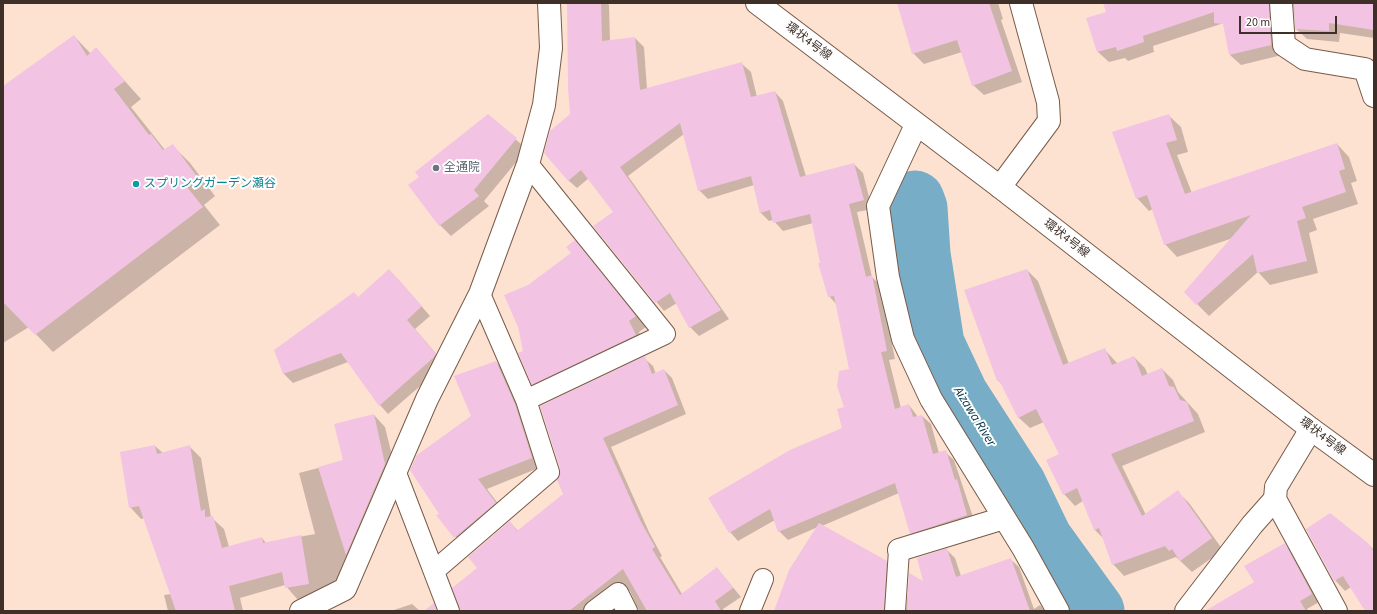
<!DOCTYPE html>
<meta charset="utf-8">
<style>
body{margin:0}
#map{position:relative;width:1377px;height:614px;overflow:hidden;background:#fee2d1;font-family:"Source Sans 3",sans-serif}
canvas{display:block}
.frame{position:absolute;inset:0;border:4px solid #3e3028;pointer-events:none}
.scale{position:absolute;left:1239px;top:16px;width:98px;height:18px;box-sizing:border-box;border:2px solid #3e3028;border-top:0;padding-left:5px;font-size:12px;line-height:14px;white-space:nowrap;color:#3e3028;-webkit-text-stroke:3px #fff;paint-order:stroke}
</style>
<div id="map">
<canvas width="1377" height="614"></canvas>
<div class="frame"></div>
<div class="scale">20 m</div>
</div>
<script>
const context = document.querySelector('canvas').getContext('2d');
context.lineJoin = 'round';
function fillPath(path, color) { context.fillStyle = color; context.fill(path, 'evenodd'); }
const toPath = rows => new Path2D(rows.map(r => 'M' + r).join(''));
function strokePath(path, color, width, dash) { context.strokeStyle = color; context.lineWidth = width; context.lineCap = dash ? 'butt' : 'round'; context.setLineDash(dash || []); context.stroke(path); }
function write(font, color, halo, rows, align = 'center') {
  context.font = font + ' "Source Sans 3","Noto Sans JP",sans-serif'; context.lineWidth = 4; context.setLineDash([]); context.textBaseline = 'middle'; context.strokeStyle = halo; context.fillStyle = color; for (const [text, x, y, turn = 0] of rows) {
    context.save(); context.translate(x, y); context.rotate((+turn || 0) * Math.PI / 180); context.textAlign = isNaN(turn) ? turn : align; if (halo) context.strokeText(text, 0, 0); context.fillText(text, 0, 0); context.restore();
  }
}
fillPath(toPath([
 [568,3,607,3,609,5,610,41,635,38,644,47,647,89,742,64,751,72,757,97,775,92,783,101,806,176,854,164,863,173,872,209,857,212,872,277,880,285,895,359,889,360,901,408,909,405,918,417,922,416,931,424,939,453,945,452,954,460,975,523,919,542,911,533,899,493,822,526,886,561,895,570,892,611,776,611,818,527,788,540,779,531,775,520,738,541,730,532,844,428,850,369,837,305,829,296,813,223,783,231,773,220,769,221,760,212,754,185,708,199,699,190,684,134,628,176,729,319,699,336,690,327,677,303,664,311,594,226,614,212,589,178,577,188,568,180,571,115],
 [904,3,998,3,1003,19,1001,20,1022,82,984,95,973,85,962,52,924,64,913,53],
 [1109,3,1285,3,1282,55,1241,65,1230,55,1224,23,1153,46,1154,52,1128,61,1125,58,1109,62,1098,52],
 [1293,3,1374,3,1374,38,1340,33,1339,42,1307,39,1296,29],
 [74,36,91,54,96,49,141,99,131,107,165,150,173,146,190,163,215,196,204,205,220,225,53,352,29,327,3,343,3,88],
 [1168,115,1181,127,1188,152,1177,155,1192,193,1337,144,1349,157,1357,181,1351,183,1358,204,1313,219,1317,230,1309,233,1318,273,1270,285,1258,272,1209,316,1185,292,1233,238,1177,257,1165,244,1153,209,1149,211,1137,198],
 [488,116,527,149,484,201,489,206,451,236,440,225,410,186],
 [574,241,646,327,639,332,645,346,543,394,533,384,524,352,528,286,572,253],
 [1027,270,1038,281,1069,364,1105,350,1118,364,1134,357,1145,368,1148,375,1162,369,1173,380,1178,392,1198,414,1205,432,1122,466,1146,515,1178,492,1189,503,1223,550,1192,572,1176,557,1124,576,1113,564,1104,539,1095,530,1083,501,1075,506,1064,494,1060,455,1044,422,1030,428,1018,417,1003,386,998,380],
 [398,279,430,316,415,329,444,363,442,367,388,414,380,405,348,362,293,383,284,374,275,351,359,298],
 [644,358,653,366,656,374,664,370,672,378,686,414,611,447,649,532,662,556,660,557,682,594,717,568,741,597,723,609,724,611,639,611,630,591,627,589,595,611,461,611,510,522,518,531,564,494],
 [496,362,506,372,541,467,487,489,505,513,465,547,438,516,440,514,472,417],
 [374,415,385,427,397,476,347,591,297,599,285,585,240,598,243,611,168,611,164,595,171,594,145,518,141,519,130,507,155,446,163,453,190,447,201,458,211,517,224,529,229,547,262,538,266,543,315,534,299,473,345,461],
 [1284,544,1292,552,1319,602,1307,609,1308,611,1221,611,1255,582],
 [1368,544,1374,550,1374,611,1366,611,1351,587,1345,591,1335,580],
 [947,550,955,558,961,576,1010,559,1019,567,1034,609,1040,605,1045,611,906,611,910,574,925,583],
 [412,604,420,611,391,611]
]), '#0003');
strokePath(toPath([
 [915,200,918,208,921,254,935,344,959,395,1017,485,1043,539,1095,611]
]), '#77adc6', 59);
fillPath(toPath([
 [567,3,601,3,602,41,635,37,640,90,742,62,751,97,775,91,800,177,854,163,864,200,849,204,866,277,872,275,887,351,881,352,895,409,909,404,913,417,922,415,933,454,946,450,955,480,957,479,967,515,910,534,895,483,778,532,770,509,729,533,708,498,790,450,842,428,837,409,844,407,837,386,839,371,849,369,834,296,828,297,818,263,820,263,810,214,773,223,770,210,760,213,751,176,698,191,680,123,620,167,721,310,689,328,670,293,655,303,593,226,613,212,581,170,568,181,544,153,550,131,570,114,568,88],
 [897,3,989,3,1012,71,972,86,957,40,912,54],
 [1103,3,1269,3,1271,45,1229,55,1223,24,1214,23,1214,12,1143,36,1144,42,1117,51,1116,47,1097,52,1086,18,1106,12],
 [1294,3,1374,3,1374,30,1329,23,1329,31,1295,29],
 [74,35,87,56,96,47,125,81,114,89,149,135,151,134,163,150,173,144,198,178,187,187,203,207,35,335,3,302,3,86],
 [488,114,517,138,474,190,479,196,439,226,408,185,419,177,415,172],
 [1169,114,1177,140,1166,143,1185,194,1337,143,1345,169,1339,171,1346,192,1302,207,1306,218,1297,221,1307,261,1257,273,1253,254,1196,305,1184,292,1251,215,1164,245,1147,195,1136,199,1112,132],
 [575,240,636,316,629,321,636,335,532,385,518,353,523,351,518,327,504,295,528,285,571,253,566,247],
 [389,269,422,306,407,320,436,354,433,358,379,406,341,353,283,374,274,350,354,292,358,297],
 [1027,269,1063,365,1105,348,1112,365,1134,356,1142,376,1162,368,1169,386,1174,387,1180,400,1187,402,1194,421,1111,454,1142,516,1178,490,1212,538,1180,561,1172,549,1169,551,1165,546,1112,565,1099,528,1094,530,1077,488,1063,495,1046,460,1059,454,1036,409,1018,418,999,380,997,381,964,290],
 [645,356,652,374,664,369,678,405,603,438,641,522,655,547,652,549,680,595,717,567,733,588,715,601,721,611,647,611,623,569,569,611,460,611,452,588,477,568,468,557,510,521,517,531,563,494,557,480,560,475,560,468,540,406],
 [496,361,515,404,532,458,478,479,496,503,454,538,436,515,439,514,410,470,417,455,471,416,454,376],
 [374,414,385,464,346,555,318,467,343,460,334,424],
 [155,445,157,454,190,445,201,511,205,509,205,517,213,516,222,548,262,537,263,543,301,535,309,584,285,588,282,572,229,586,235,611,176,611,139,506,129,508,120,452],
 [1330,513,1368,543,1374,552,1374,611,1365,611,1343,576,1334,581,1306,529],
 [819,523,887,561,884,611,774,611,789,570],
 [1285,543,1312,594,1300,601,1306,611,1205,611,1254,582,1244,566],
 [947,548,956,577,1011,558,1030,611,907,611,909,573,923,581,917,558],
 [434,603,437,611,424,611]
]), '#f2c3e3');
const service = toPath([
 [526,400,665,334,528,164],
 [396,473,449,611],
 [434,571,549,472,526,400,480,294],
 [594,611,618,593,627,611],
 [750,611,763,579],
 [895,611,899,550]
]);
const minor = toPath([
 [1281,3,1284,45,1305,59,1365,69,1374,96],
 [916,125,878,206,888,277,903,339,931,399,1023,548,1058,611],
 [899,550,1004,518],
 [301,611,345,589,427,399,480,294,528,164,544,105,551,48,549,3],
 [1186,611,1252,525,1275,499]
]);
const tertiary = toPath([
 [1000,187,1049,121,1048,102,1021,3],
 [1311,429,1276,487,1275,499,1336,611]
]);
const primary = toPath([
 [757,3,1000,187,1311,429,1374,475]
]);
strokePath(service, '#785a48', 22);
strokePath(minor, '#785a48', 24);
strokePath(tertiary, '#785a48', 24);
strokePath(primary, '#785a48', 24);
strokePath(service, '#fff', 20);
strokePath(minor, '#fff', 22);
strokePath(tertiary, '#fff', 22);
strokePath(primary, '#fff', 22);
for (const [x, y, r, color] of [
 [436,168,4,"#6b7280"],
 [136,184,4,"#0f9aa8"]
]) { const dot = new Path2D(); dot.arc(x, y, r, 0, 2 * Math.PI); context.fillStyle = color; context.fill(dot); strokePath(dot, '#fff', 1.5); }
write('12px', '#3e3028', '#fff', [
 ["環状4号線",808,42,37],
 ["環状4号線",1066,239,38],
 ["環状4号線",1322,437,37]
]);
write('12px', '#5b616d', '#fff', [
 ["全通院",444,168]
], 'left');
write('12px', '#0d838f', '#fff', [
 ["スプリングガーデン瀬谷",144,184]
], 'left');
write('italic 13px', '#003142', '#fff', [
 ["Aizawa River",974,417,58]
]);
</script>
